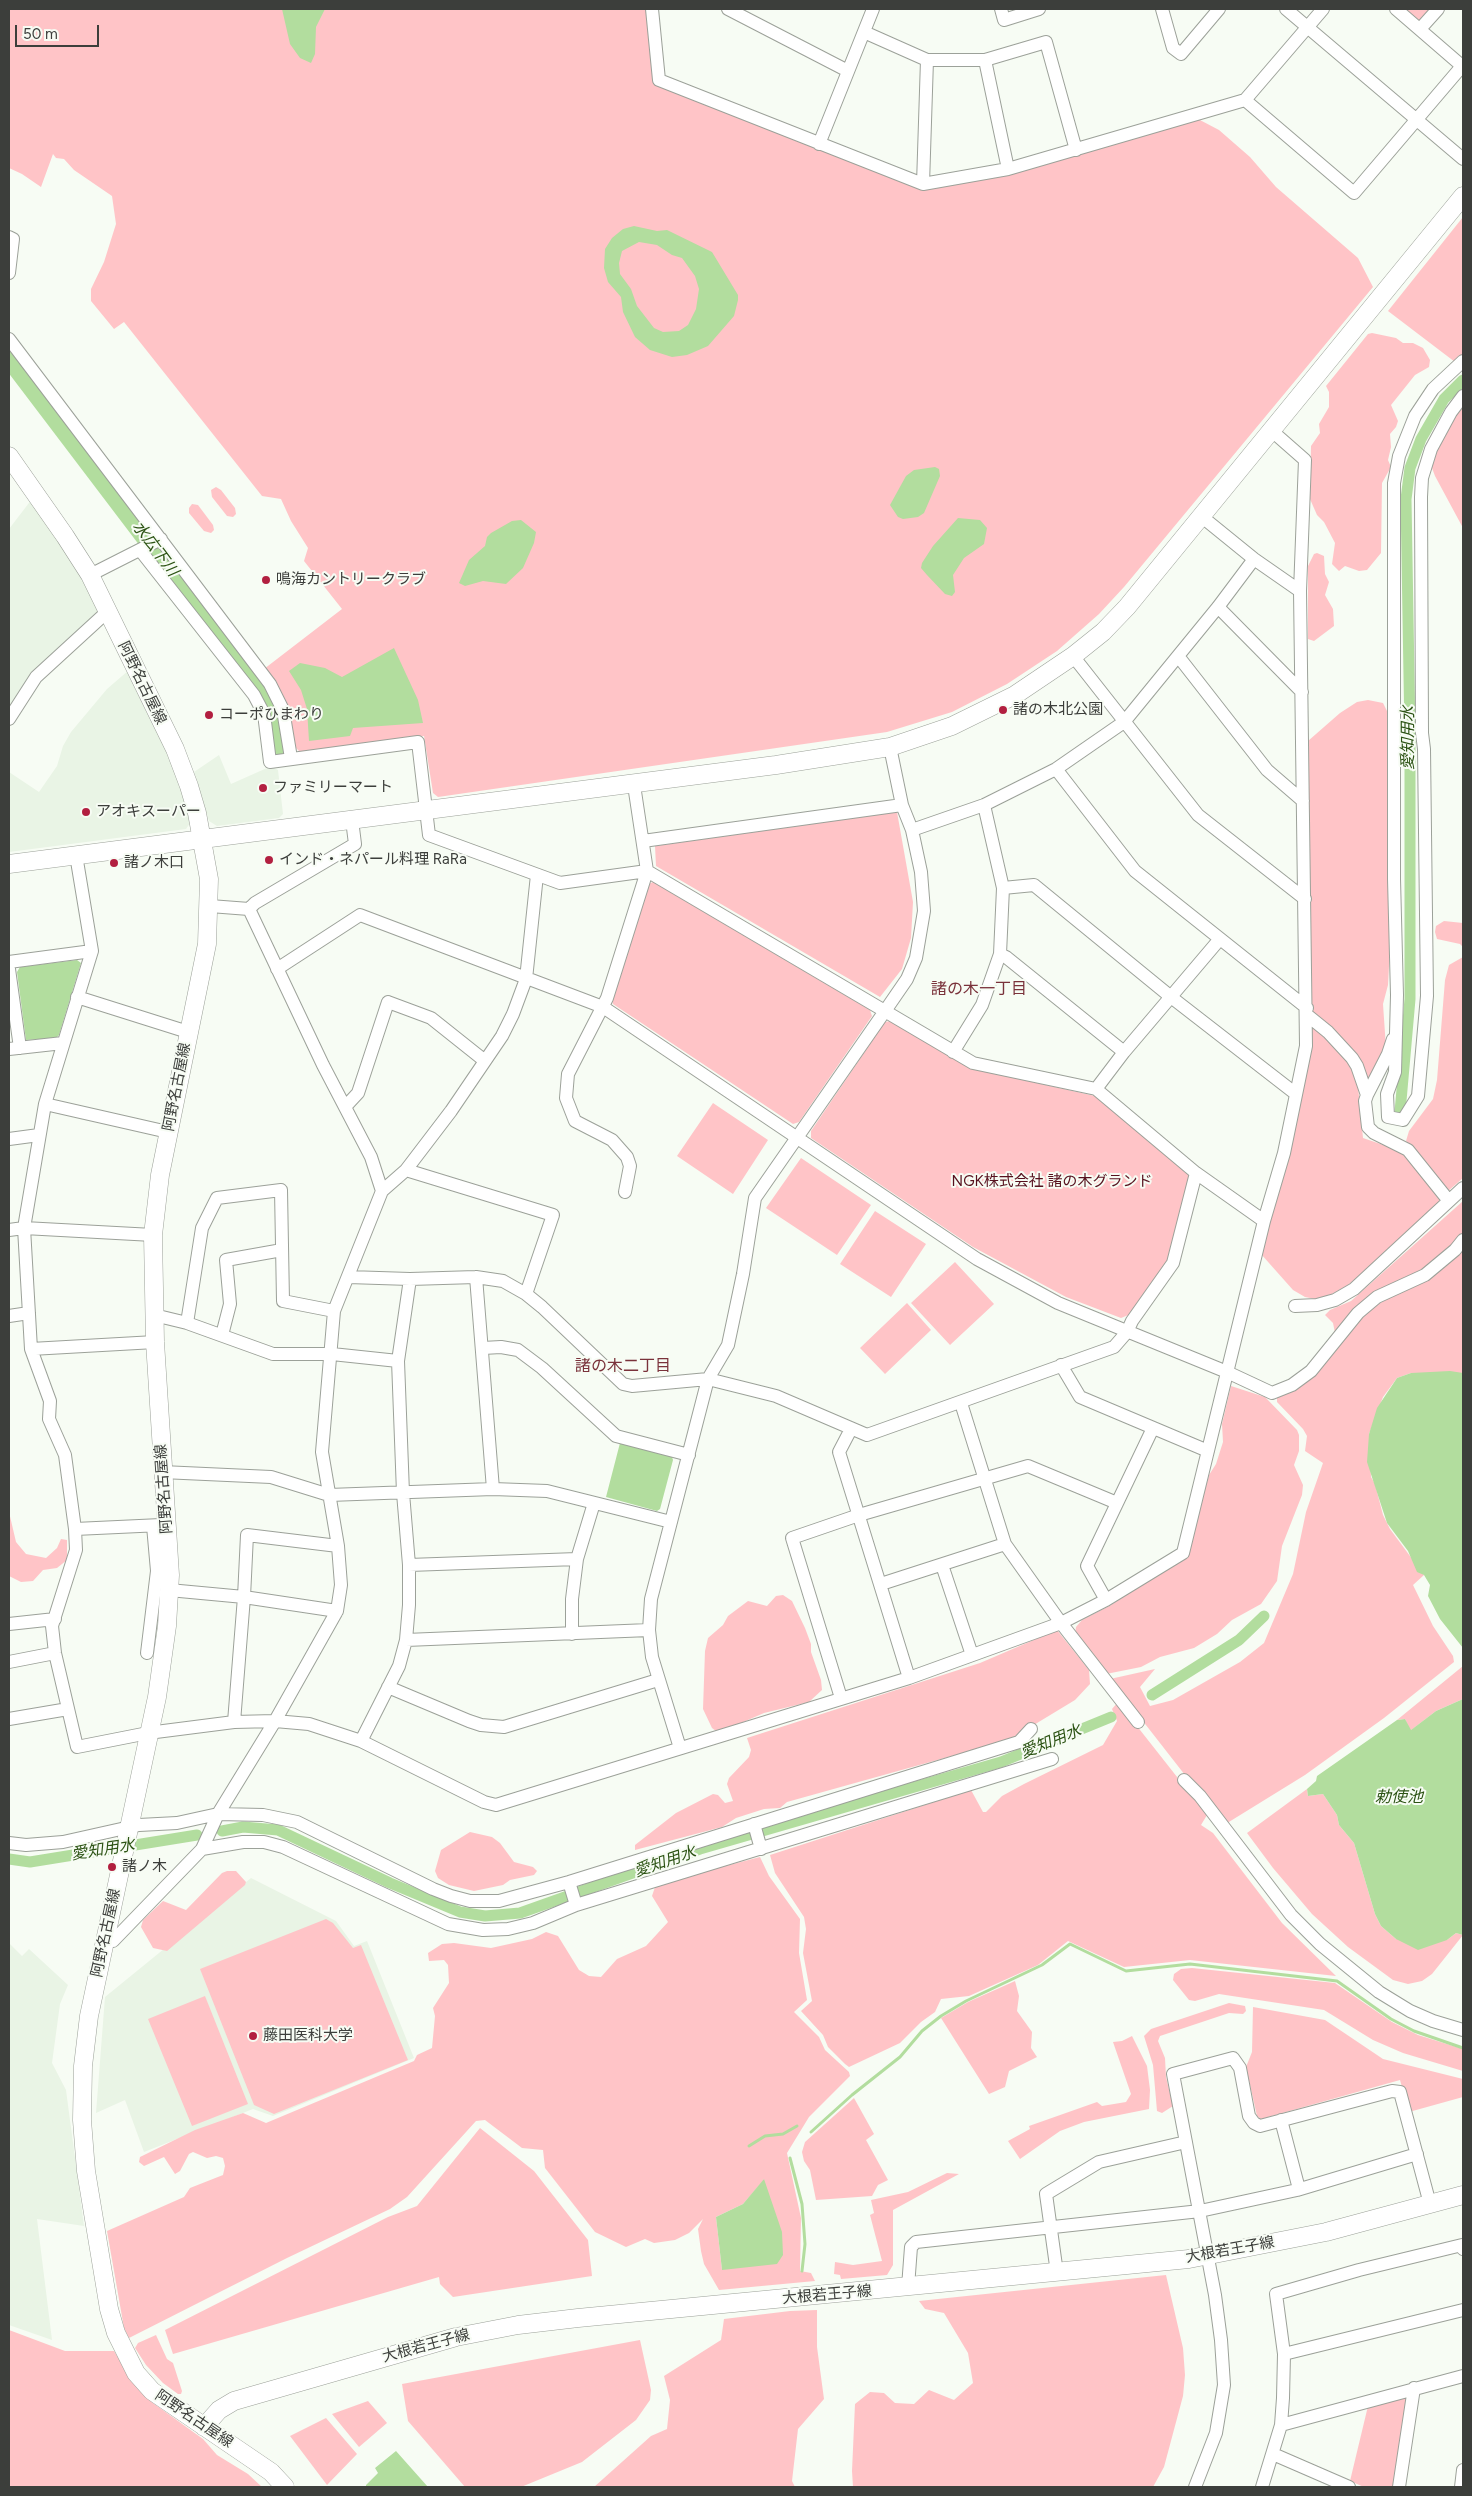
<!DOCTYPE html>
<meta charset="utf-8">
<style>
body{margin:0}
#map{position:relative;width:1472px;height:2496px;overflow:hidden;background:#f7fcf4;font-family:Figtree,sans-serif}
canvas{display:block}
.frame{position:absolute;inset:0;border:10px solid #3c3e3b;pointer-events:none}
.scale{position:absolute;left:15px;top:25px;width:84px;height:22px;box-sizing:border-box;border:2px solid #3c3e3b;border-top:0;padding-left:6px;font-size:15px;line-height:18px;white-space:nowrap;color:#3c3e3b;-webkit-text-stroke:4px #f7fcf4;paint-order:stroke}
</style>
<div id="map">
<canvas width="1472" height="2496"></canvas>
<div class="frame"></div>
<div class="scale">50 m</div>
</div>
<script>
const context = document.querySelector('canvas').getContext('2d');
context.lineJoin = 'round';
function fillPath(path, color) { context.fillStyle = color; context.fill(path, 'evenodd'); }
const toPath = rows => new Path2D(rows.map(r => 'M' + r).join(''));
function strokePath(path, color, width, dash) { context.strokeStyle = color; context.lineWidth = width; context.lineCap = dash ? 'butt' : 'round'; context.setLineDash(dash || []); context.stroke(path); }
function write(font, color, halo, rows, align = 'center') {
  context.font = font + ' Figtree,"Noto Sans JP",sans-serif'; context.lineWidth = 4; context.setLineDash([]); context.textBaseline = 'middle'; context.strokeStyle = halo; context.fillStyle = color; for (const [text, x, y, turn = 0] of rows) {
    context.save(); context.translate(x, y); context.rotate((+turn || 0) * Math.PI / 180); context.textAlign = isNaN(turn) ? turn : align; if (halo) context.strokeText(text, 0, 0); context.fillText(text, 0, 0); context.restore();
  }
}
fillPath(toPath([
 [32,499,49,522,100,609,99,614,9,712,9,529],
 [129,670,173,760,192,820,186,829,9,852,9,772,39,792,57,766,63,746,71,732,107,689],
 [219,755,231,784,267,768,272,767,278,770,283,814,279,818,217,826,209,821,194,772],
 [251,1878,336,1921,354,1946,367,1941,414,2058,273,2116,253,2109,144,2152,125,2100,96,2113,105,1997],
 [9,1943,22,1956,29,1949,68,1985,60,2004,52,2063,66,2090,84,2226,37,2219,52,2340,9,2325]
]), '#e9f4e5');
fillPath(toPath([
 [9,9,646,9,654,84,922,189,1198,119,1219,130,1250,157,1276,187,1358,258,1373,287,1124,587,1099,614,1057,651,1007,684,952,712,887,732,438,797,433,793,424,736,300,752,296,748,264,669,342,609,304,561,308,548,291,521,281,499,262,496,124,322,114,329,91,301,91,289,104,262,116,224,112,196,74,170,64,159,56,158,53,154,41,187,22,174,9,168],
 [1402,9,1432,9,1422,20,1416,21],
 [1463,217,1463,357,1455,362,1388,311],
 [1372,333,1396,338,1403,343,1413,343,1423,348,1430,360,1429,367,1415,375,1391,405,1398,421,1396,427,1390,434,1391,447,1388,460,1391,467,1382,483,1381,553,1367,570,1359,571,1345,566,1339,571,1332,564,1335,543,1324,522,1317,515,1310,499,1311,446,1320,433,1319,424,1329,407,1329,392,1326,386,1368,334],
 [1463,396,1463,528,1435,476,1426,452],
 [216,487,221,490,235,508,236,514,233,517,227,516,212,497,211,490],
 [192,504,198,505,213,525,214,530,211,533,204,531,189,513,189,508],
 [1317,553,1324,556,1325,574,1329,582,1325,595,1333,609,1334,626,1314,641,1308,639,1308,566,1314,554],
 [1368,700,1383,703,1391,719,1391,928,1388,985,1383,1004,1386,1048,1367,1087,1311,1015,1308,741,1340,713,1357,702],
 [897,812,913,902,911,938,902,969,880,997,656,866,655,846],
 [653,882,870,1010,872,1016,799,1122,793,1124,613,1004,611,997,646,885],
 [1444,921,1463,923,1463,947,1460,944,1437,939,1435,932,1436,926],
 [1463,957,1463,1178,1447,1192,1406,1141,1409,1131,1433,1099,1437,1080,1445,980,1449,965],
 [891,1021,970,1068,1095,1096,1186,1168,1189,1177,1168,1264,1131,1314,1121,1318,1066,1297,973,1247,811,1138,811,1131,885,1022],
 [1311,1022,1347,1056,1357,1076,1363,1138,1398,1150,1407,1156,1440,1198,1438,1204,1412,1230,1348,1285,1330,1295,1315,1299,1305,1297,1293,1290,1261,1254],
 [713,1103,768,1140,733,1194,677,1156],
 [801,1158,871,1205,837,1255,766,1208],
 [1463,1201,1463,1236,1451,1249,1335,1333,1333,1323,1325,1315,1330,1310,1351,1301],
 [875,1211,926,1244,891,1297,840,1264],
 [1463,1247,1463,1373,1411,1373,1397,1378,1383,1397,1369,1434,1371,1477,1375,1484,1383,1515,1390,1529,1424,1575,1413,1585,1433,1626,1453,1656,1454,1662,1384,1718,1305,1775,1224,1825,1110,1679,1155,1669,1140,1687,1150,1706,1173,1700,1240,1662,1264,1643,1293,1574,1306,1512,1323,1463,1305,1451,1307,1436,1303,1429,1277,1402,1277,1397,1370,1310],
 [955,1262,994,1304,950,1345,911,1303],
 [907,1303,931,1330,885,1374,860,1348],
 [1231,1386,1265,1397,1297,1430,1299,1435,1299,1451,1294,1465,1303,1485,1302,1495,1282,1546,1277,1581,1261,1604,1232,1620,1217,1634,1194,1648,1160,1657,1141,1667,1106,1674,1075,1634,1076,1627,1082,1620,1111,1605,1187,1555,1209,1475,1216,1464,1223,1442,1222,1424],
 [9,1512,16,1542,26,1554,46,1558,57,1548,61,1539,67,1540,67,1560,57,1568,43,1570,33,1581,21,1582,9,1576],
 [783,1595,792,1601,805,1628,811,1644,811,1652,821,1680,822,1690,809,1702,764,1713,741,1723,716,1731,712,1728,703,1709,705,1651,708,1638,723,1625,728,1616,748,1601,767,1606,776,1596],
 [1057,1630,1089,1670,1090,1684,1075,1700,1009,1740,787,1802,780,1808,764,1809,736,1818,722,1827,635,1850,635,1845,676,1813,713,1794,718,1795,725,1803,733,1801,727,1784,729,1778,749,1757,751,1750,747,1738,980,1663],
 [1463,1648,1463,1699,1436,1711,1410,1731,1405,1719,1397,1720,1463,1666],
 [1118,1702,1207,1815,1201,1825,1213,1833,1282,1923,1336,1976,1190,1960,1124,1967,1068,1941,1038,1965,969,1996,941,1999,935,2012,921,2022,900,2043,849,2067,845,2064,828,2047,823,2035,801,2011,812,2001,803,1953,806,1929,804,1917,775,1873,770,1855,971,1790,983,1812,986,1812,1002,1796,1024,1784,1103,1745,1117,1721,1112,1709],
 [1307,1789,1308,1796,1323,1794,1337,1815,1339,1825,1354,1843,1375,1914,1381,1926,1396,1939,1447,1940,1456,1933,1463,1935,1432,1974,1422,1981,1408,1984,1393,1980,1348,1947,1312,1914,1273,1868,1247,1833],
 [470,1832,492,1837,500,1843,514,1862,533,1867,537,1871,534,1875,510,1880,503,1885,474,1891,449,1885,438,1878,435,1871,441,1850],
 [760,1857,769,1876,800,1919,799,1953,807,2000,794,2012,819,2037,825,2050,849,2072,850,2076,809,2117,787,2153,801,2218,800,2271,811,2273,815,2281,719,2290,704,2264,701,2251,698,2229,703,2219,689,2233,675,2240,654,2243,645,2239,626,2247,595,2232,545,2168,543,2150,522,2148,485,2120,476,2121,407,2197,390,2209,287,2258,129,2338,124,2328,107,2231,184,2197,190,2188,223,2175,225,2166,223,2158,216,2156,207,2158,193,2152,189,2154,180,2171,175,2174,164,2157,144,2166,139,2162,140,2157,195,2130,243,2113,266,2123,414,2061,417,2055,432,2048,435,2016,433,2008,449,1983,448,1965,444,1960,429,1961,428,1953,442,1944,454,1943,491,1948,532,1939,546,1932,558,1936,579,1970,589,1976,601,1977,617,1959,646,1946,668,1922,652,1896,656,1884],
 [764,2180,764,2179,722,2270,716,2217,743,2204],
 [227,1871,236,1871,246,1882,245,1885,167,1951,153,1948,141,1927,143,1920,163,1901,186,1910,222,1873],
 [326,1919,333,1923,353,1948,361,1945,408,2060,274,2114,254,2105,200,1969],
 [1192,1968,1335,1983,1392,2022,1418,2035,1463,2049,1463,2071,1403,2053,1373,2040,1324,2010,1219,1994,1195,2001,1189,2000,1173,1980,1174,1974,1181,1969],
 [1015,1981,1019,1996,1017,2011,1032,2032,1031,2048,1037,2057,1009,2071,1005,2087,989,2094,941,2018,968,2002],
 [205,1996,248,2104,192,2126,148,2019],
 [1229,2003,1245,2006,1246,2011,1243,2014,1229,2013,1160,2036,1158,2041,1165,2058,1166,2077,1173,2106,1162,2113,1157,2111,1153,2065,1144,2036,1151,2029],
 [1253,2007,1325,2020,1383,2059,1463,2079,1463,2097,1409,2112,1400,2080,1261,2119,1257,2116,1246,2067,1252,2052],
 [1132,2036,1147,2066,1150,2090,1149,2109,1084,2122,1060,2131,1020,2159,1008,2141,1030,2129,1029,2126,1097,2102,1102,2106,1126,2102,1131,2094,1113,2042,1122,2041],
 [854,2098,874,2134,866,2140,888,2180,878,2185,872,2196,816,2200,810,2170,804,2161,802,2152,805,2142],
 [480,2128,534,2171,588,2240,592,2276,453,2297,440,2284,439,2277,173,2354,165,2330,388,2217,417,2206],
 [947,2173,959,2174,893,2210,893,2265,887,2275,841,2279,840,2275,834,2274,835,2262,853,2265,882,2261,870,2215,874,2213,871,2200,908,2192],
 [1166,2275,1183,2348,1185,2375,1183,2396,1164,2467,1153,2487,853,2487,852,2471,855,2404,870,2392,884,2393,895,2403,914,2404,929,2390,954,2400,973,2383,968,2353,944,2313,925,2309,919,2301],
 [817,2310,817,2347,824,2399,798,2429,792,2481,795,2487,594,2487,651,2436,667,2429,670,2400,664,2376,721,2340,724,2319,790,2311],
 [9,2330,65,2351,114,2351,128,2374,153,2403,203,2439,217,2455,248,2474,262,2487,9,2487],
 [156,2335,167,2359,173,2363,182,2391,181,2394,178,2394,163,2383,146,2365,135,2348,138,2343],
 [640,2340,651,2390,650,2400,636,2420,582,2462,521,2487,465,2487,408,2421,402,2384],
 [1403,2396,1407,2399,1394,2487,1364,2487,1350,2481,1368,2406],
 [368,2401,387,2423,359,2447,332,2414],
 [326,2418,357,2454,327,2485,290,2436]
]), '#ffc4c7');
fillPath(toPath([
 [282,9,325,9,316,27,315,54,311,63,300,58,290,44],
 [634,226,657,231,667,230,712,252,738,295,738,300,734,316,708,346,687,355,672,357,650,350,635,337,623,312,621,297,608,282,604,268,605,249,612,238,623,229],
 [639,242,657,245,672,255,682,258,695,276,699,289,696,309,688,325,679,331,663,332,654,328,637,306,631,289,620,274,619,263,622,251],
 [935,467,939,469,940,476,924,513,918,517,903,519,898,517,890,505,906,476,914,470],
 [958,518,980,520,987,528,984,544,964,558,953,575,955,592,952,596,945,594,927,575,921,568,922,563,933,546],
 [521,520,536,532,534,543,523,568,506,584,483,581,465,586,459,583,469,560,485,546,487,537,491,533,512,521],
 [394,648,418,700,423,723,353,728,350,736,309,741,307,709,301,690,289,671,300,663,325,668,342,677],
 [77,960,81,963,59,1035,56,1038,26,1040,17,972,20,967],
 [1450,1371,1463,1373,1463,1648,1440,1619,1428,1596,1430,1585,1424,1575,1417,1572,1408,1551,1387,1523,1367,1462,1369,1434,1377,1408,1397,1378,1411,1373],
 [620,1443,672,1457,673,1460,660,1509,657,1511,606,1497],
 [1463,1699,1463,1935,1456,1933,1447,1940,1418,1950,1396,1939,1381,1926,1375,1914,1354,1843,1339,1825,1337,1815,1323,1794,1308,1796,1307,1789,1316,1781,1317,1776,1397,1720,1405,1719,1411,1730,1436,1711],
 [764,2179,782,2232,783,2255,777,2264,722,2270,716,2217,743,2204],
 [396,2451,428,2487,366,2487,366,2485,378,2473,375,2468]
]), '#b2dd9e');
strokePath(toPath([
 [811,2132,852,2095,900,2057,922,2031,941,2016,966,2001,1042,1965,1070,1944,1126,1971,1190,1964,1337,1981,1391,2019,1414,2031,1463,2048],
 [749,2146,765,2136,783,2134,797,2126],
 [790,2158,802,2204,805,2244,802,2271]
]), '#b2dd9e', 3);
strokePath(toPath([
 [1400,1112,1410,999,1410,735,1406,499,1410,468,1421,439,1444,399,1463,380],
 [1152,1695,1239,1640,1264,1616],
 [222,1831,243,1827,278,1830,390,1883,460,1912,485,1916,520,1913,700,1849,1001,1762,1111,1717],
 [9,1859,30,1862,197,1835]
]), '#b2dd9e', 11);
strokePath(toPath([
 [9,357,261,689,273,710,280,750]
]), '#b2dd9e', 20);
const street = toPath([
 [652,9,659,80,923,184,1008,169,1245,100,1323,9],
 [728,9,848,71],
 [1001,9,1004,20,1039,9],
 [1162,9,1173,48,1181,54,1219,9],
 [1286,9,1463,159],
 [1396,9,1462,66],
 [1420,29,1438,9],
 [864,32,927,60,985,60,1008,169],
 [985,60,1046,42,1076,150],
 [1245,100,1354,193,1463,65],
 [819,144,873,9],
 [923,184,927,60],
 [9,237,13,239,9,273],
 [9,339,270,684,283,710,291,758],
 [1463,361,1433,389,1415,416,1399,456,1394,483,1394,879,1397,995,1395,1072,1387,1094,1388,1117,1403,1120,1418,1096,1427,996,1424,749,1422,733,1421,497,1422,478,1431,449,1451,412,1463,396],
 [1201,516,1254,559,1300,591],
 [140,550,254,695,264,714,270,762,418,742,429,835,560,883,647,871,973,1063,1096,1089,1196,1173,1264,1221],
 [90,575,161,539],
 [1218,607,1302,692],
 [1073,656,1198,815,1305,899],
 [1178,656,1267,770,1303,801],
 [9,719,36,677,108,611],
 [1056,769,1135,871,1307,1008],
 [912,830,984,805,1056,769,1124,722,1218,607,1254,559],
 [643,841,902,805],
 [76,855,92,951,45,1104,24,1228,31,1349,50,1401,49,1419,65,1455,75,1529,76,1550,52,1626,55,1653,77,1747,148,1733,234,1722,275,1721,309,1724,361,1741,484,1802,496,1805,909,1678,1061,1623,1106,1600,1183,1553,1264,1221,1284,1153,1306,1046,1300,591,1305,460,1272,431],
 [1003,888,1034,885,1171,997,1296,1094],
 [210,906,249,909,255,903,355,844,352,820],
 [249,909,323,1065,371,1157,382,1191],
 [1000,954,1006,957,1124,1052],
 [9,962,92,951],
 [9,969,20,1048],
 [277,969,360,915,603,1007,977,1259,1058,1303,1227,1372,1272,1393,1292,1385,1311,1371,1358,1313,1377,1297,1425,1275,1455,1250,1463,1240],
 [77,997,188,1032],
 [1307,1015,1328,1032,1352,1058,1357,1066,1367,1095,1365,1101,1368,1127,1374,1133,1408,1150,1449,1201],
 [9,1049,63,1043],
 [953,1052,982,1005,1000,954,1003,888,984,805],
 [1096,1089,1124,1052,1219,940],
 [1367,1095,1388,1054,1393,1039],
 [45,1104,168,1132],
 [345,1107,358,1093,388,1002,431,1018,485,1061],
 [9,1139,39,1135],
 [406,1170,553,1215,526,1294],
 [625,1192,630,1166,627,1157,612,1140,575,1121,566,1098,568,1074,607,998,647,871,634,785],
 [9,1230,24,1228,153,1235],
 [348,1277,410,1279,476,1277,503,1281,526,1294,542,1307,623,1384,632,1386,708,1379,776,1396,867,1435,1114,1347,1127,1332,1132,1321,1173,1263,1196,1173],
 [476,1277,493,1489],
 [1295,1306,1317,1305,1335,1300,1354,1289,1463,1188],
 [154,1315,187,1323,273,1354,332,1354,398,1361],
 [9,1316,29,1313],
 [187,1323,202,1228,217,1198,281,1190,283,1301,334,1311],
 [222,1335,230,1304,226,1260,282,1250],
 [483,1348,501,1347,518,1350,542,1368,616,1436,689,1455],
 [31,1349,155,1342],
 [1061,1365,1080,1397,1208,1451],
 [961,1403,1005,1544,1061,1623,1138,1722],
 [851,1429,839,1452,909,1678],
 [162,1472,271,1477,329,1495,493,1489,547,1491,671,1522],
 [75,1529,161,1525],
 [409,1565,577,1559],
 [942,1565,972,1655],
 [881,1584,1005,1544],
 [169,1590,244,1597,337,1611],
 [1106,1600,1087,1566,1153,1428],
 [9,1624,55,1619],
 [572,1634,572,1599,577,1559,594,1503],
 [406,1640,649,1630],
 [147,1653,157,1571,153,1526],
 [9,1662,55,1653],
 [388,1687,469,1721,481,1725,504,1727,658,1680],
 [841,1698,792,1538,859,1515,1028,1466,1117,1503],
 [9,1719,68,1709],
 [234,1722,244,1597,247,1535,338,1546],
 [361,1741,399,1666,406,1640,409,1605,409,1565,403,1493,398,1361,410,1279],
 [680,1748,652,1657,649,1630,651,1599,708,1379,728,1345,743,1274,755,1198,885,1011,907,979,916,958,924,911,921,872,912,830,902,805,890,747],
 [1184,1780,1200,1796,1291,1915,1320,1944,1379,1992,1410,2011,1433,2021,1463,2030],
 [754,1824,761,1849],
 [9,1843,26,1845,63,1842,139,1825,177,1823,218,1814,263,1815,297,1822,433,1889,451,1896,470,1901,499,1901,569,1882,1019,1742,1031,1729],
 [202,1849,243,1842,264,1842,283,1847,448,1924,483,1930,508,1929,533,1923,576,1905,1052,1759],
 [569,1882,576,1905],
 [104,1940,113,1941,202,1849,218,1814,275,1721,337,1611,341,1585,338,1546,322,1452,334,1311,382,1191,406,1170,451,1111,502,1036,513,1014,526,979,537,875],
 [1281,2120,1299,2189],
 [1057,2273,1046,2194,1099,2162,1186,2142],
 [908,2287,911,2247,916,2242,1200,2211,1297,2190,1417,2154],
 [1284,2354,1463,2310],
 [1281,2425,1463,2376],
 [1273,2454,1349,2487],
 [1195,2487,1216,2433,1224,2385,1221,2340,1215,2295,1173,2074,1233,2058,1240,2068,1249,2116,1254,2123,1260,2126,1392,2091,1400,2092,1430,2204],
 [1262,2487,1281,2425,1283,2398,1284,2354,1276,2294,1359,2270,1462,2245,1463,2249],
 [1399,2487,1414,2388],
 [1461,2487,1463,2470]
]);
const secondary = toPath([
 [9,456,65,536,90,575,175,749,189,786,197,813,209,879,207,944,160,1175,153,1235,155,1342,170,1575,167,1626,157,1697,89,2016,83,2066,82,2120,86,2171,109,2309,116,2333,136,2373,152,2391,271,2472,285,2487],
 [9,864,776,765,890,747,952,726,1015,695,1073,656,1103,632,1127,607,1463,196],
 [204,2427,219,2410,234,2401,456,2337,518,2325,578,2318,1189,2259,1326,2232,1463,2195]
]);
strokePath(street, '#9ca199', 14);
strokePath(secondary, '#9ca199', 19);
strokePath(street, '#fff', 12);
strokePath(secondary, '#fff', 18);
for (const [x, y, r, color] of [
 [266,580,5,"#b21f40"],
 [1003,710,5,"#b21f40"],
 [209,715,5,"#b21f40"],
 [263,788,5,"#b21f40"],
 [86,812,5,"#b21f40"],
 [269,860,5,"#b21f40"],
 [114,863,5,"#b21f40"],
 [112,1867,5,"#b21f40"],
 [253,2036,5,"#b21f40"]
]) { const dot = new Path2D(); dot.arc(x, y, r, 0, 2 * Math.PI); context.fillStyle = color; context.fill(dot); strokePath(dot, '#f7fcf4', 2); }
write('15px', '#3c3e3b', '#f7fcf4', [
 ["鳴海カントリークラブ",276,580],
 ["諸の木北公園",1013,710],
 ["コーポひまわり",219,715],
 ["ファミリーマート",273,788],
 ["アオキスーパー",96,812],
 ["インド・ネパール料理 RaRa",279,860],
 ["諸ノ木口",124,863],
 ["諸ノ木",122,1867],
 ["藤田医科大学",263,2036]
], 'left');
write('15px', '#3c3e3b', '#f7fcf4', [
 ["阿野名古屋線",142,683,64],
 ["阿野名古屋線",177,1087,-79],
 ["阿野名古屋線",164,1489,-94],
 ["阿野名古屋線",106,1933,-78],
 ["大根若王子線",1230,2250,-10],
 ["大根若王子線",827,2295,-5],
 ["大根若王子線",426,2346,-15],
 ["阿野名古屋線",194,2419,34]
]);
write('15px', '#57111e', '#f7fcf4', [
 ["NGK株式会社 諸の木グランド",1052,1182]
]);
write('italic 16px', '#2c5314', '#f7fcf4', [
 ["水広下川",155,549,53],
 ["愛知用水",1408,738,-90],
 ["愛知用水",1051,1742,-22],
 ["勅使池",1399,1797],
 ["愛知用水",103,1850,-9],
 ["愛知用水",665,1862,-19]
]);
write('16px', '#7a323b', '#f7fcf4', [
 ["諸の木一丁目",979,989],
 ["諸の木二丁目",623,1366]
]);
</script>
